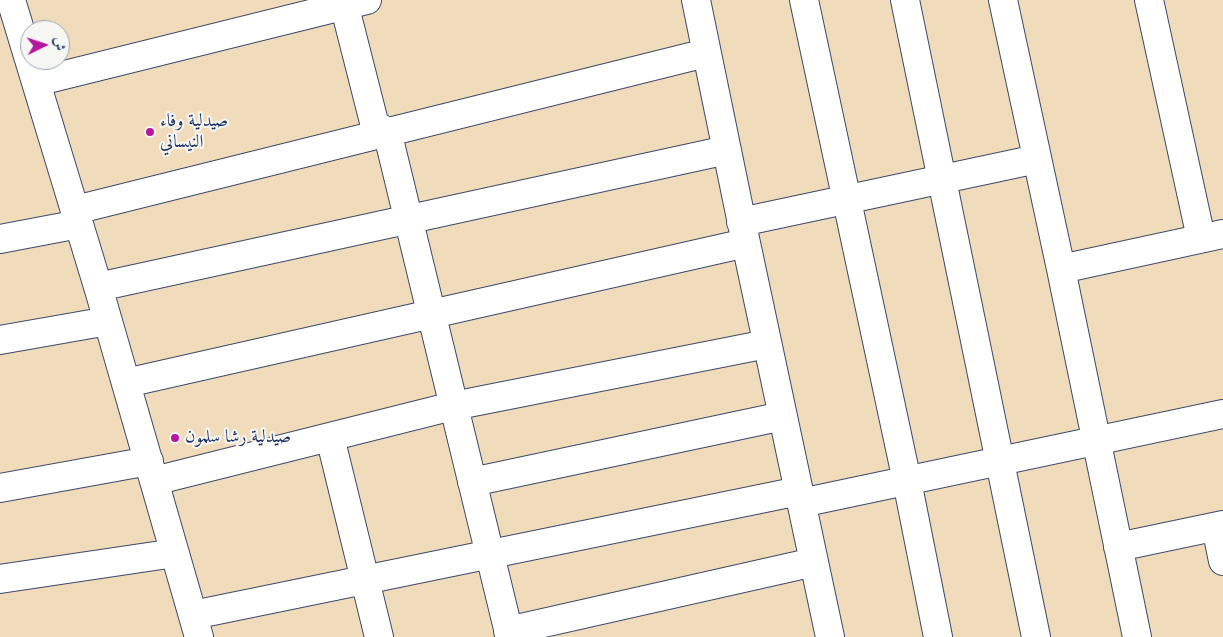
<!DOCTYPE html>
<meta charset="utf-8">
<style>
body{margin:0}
#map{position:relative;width:1223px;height:637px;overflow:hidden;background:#f0dcbb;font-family:Cardo,Amiri,serif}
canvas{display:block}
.north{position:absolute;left:20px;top:20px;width:50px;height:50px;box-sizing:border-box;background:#f6f6f2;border:1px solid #9ea6b7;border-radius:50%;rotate:86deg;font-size:14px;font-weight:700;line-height:20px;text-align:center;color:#1b2f5e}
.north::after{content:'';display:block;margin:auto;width:18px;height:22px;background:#b5179e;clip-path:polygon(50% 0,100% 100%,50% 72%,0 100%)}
</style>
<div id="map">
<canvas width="1223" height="637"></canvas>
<div class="north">ش</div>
</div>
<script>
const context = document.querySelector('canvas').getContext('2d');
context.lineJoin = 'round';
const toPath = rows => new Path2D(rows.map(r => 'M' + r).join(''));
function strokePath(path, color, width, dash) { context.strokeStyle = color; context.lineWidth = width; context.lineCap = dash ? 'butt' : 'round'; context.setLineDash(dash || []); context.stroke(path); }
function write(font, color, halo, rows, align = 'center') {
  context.font = font + ' Cardo,Amiri,serif'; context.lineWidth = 4; context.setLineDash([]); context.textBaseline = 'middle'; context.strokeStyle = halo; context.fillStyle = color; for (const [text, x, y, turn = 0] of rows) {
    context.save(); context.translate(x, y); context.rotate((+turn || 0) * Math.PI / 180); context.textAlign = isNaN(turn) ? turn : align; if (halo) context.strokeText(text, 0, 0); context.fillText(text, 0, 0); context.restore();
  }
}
const minor = toPath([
 [11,0,99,290,199,637],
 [343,0,375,126,387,131,510,637],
 [696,0,746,243,830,637],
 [804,0,907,481,938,637],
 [905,0,1036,637],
 [1003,0,1061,269,1137,637],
 [1149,0,1201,238],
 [36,82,367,0],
 [75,210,706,53],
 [741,222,1037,159],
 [0,239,79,224],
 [1061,269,1223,234],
 [98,287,727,150],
 [0,340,108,321],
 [126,383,746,243],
 [330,437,379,637],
 [154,481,453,406,767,344],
 [472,482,783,416],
 [0,488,149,461],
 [801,503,1223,414],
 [1216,527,1223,561],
 [1118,547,1223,525],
 [0,579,175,553],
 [193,615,799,491],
 [508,631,814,562]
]);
strokePath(minor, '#3b496c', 30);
strokePath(minor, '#fff', 28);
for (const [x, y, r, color] of [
 [150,132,5,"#b5179e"],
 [175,438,5,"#b5179e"]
]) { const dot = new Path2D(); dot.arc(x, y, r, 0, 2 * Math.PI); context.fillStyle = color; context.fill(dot); strokePath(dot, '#f6f6f2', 2); }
write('18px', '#1b2f5e', '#f6f6f2', [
 ["صيدلية وفاء",160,122],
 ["النيساني",160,143],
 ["صيدلية رشا سلمون",185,438]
], 'left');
</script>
